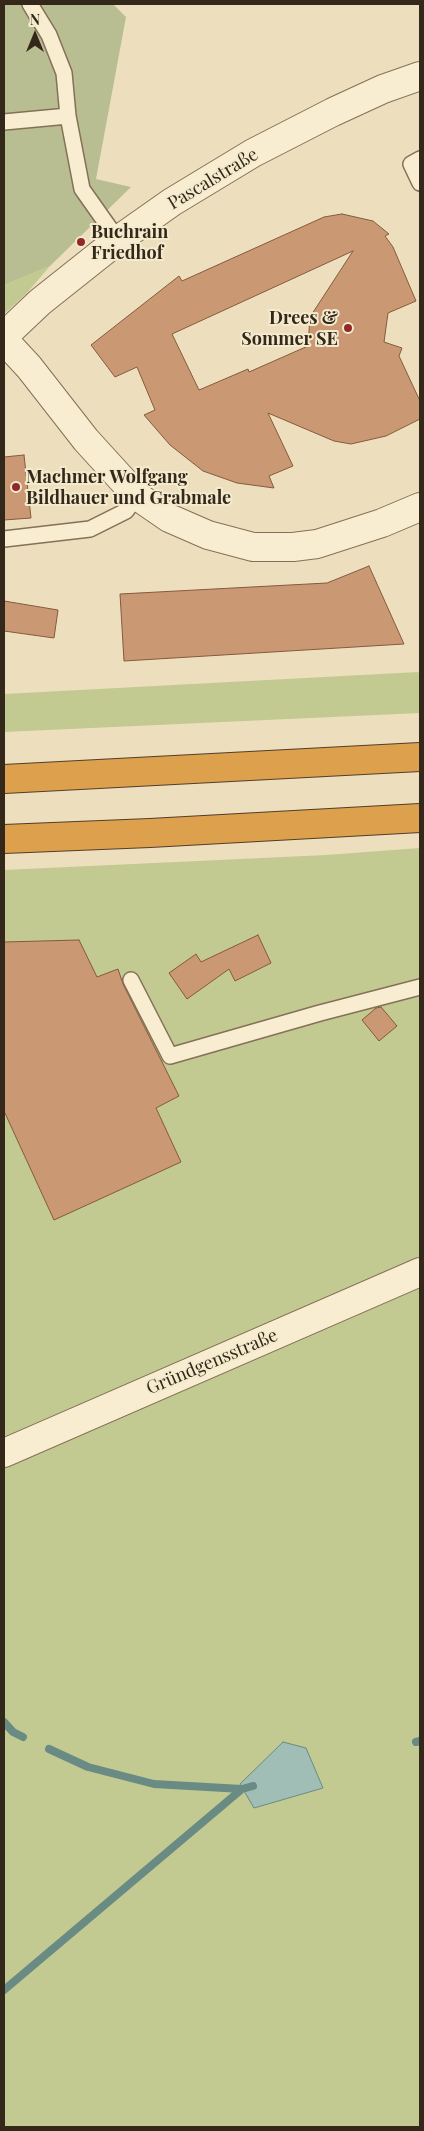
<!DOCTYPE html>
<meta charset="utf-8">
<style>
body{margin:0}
#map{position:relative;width:424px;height:2131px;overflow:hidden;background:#eddfbd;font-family:"Playfair Display",serif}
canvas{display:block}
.frame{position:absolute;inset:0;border:5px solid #34281b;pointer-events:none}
.north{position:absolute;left:10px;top:10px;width:50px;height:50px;-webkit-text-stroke:4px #f4eacd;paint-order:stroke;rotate:0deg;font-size:14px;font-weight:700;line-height:20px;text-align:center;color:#34281b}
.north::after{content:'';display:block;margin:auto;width:18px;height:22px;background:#34281b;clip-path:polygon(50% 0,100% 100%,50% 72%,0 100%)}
</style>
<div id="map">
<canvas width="424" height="2131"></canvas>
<div class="frame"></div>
<div class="north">N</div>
</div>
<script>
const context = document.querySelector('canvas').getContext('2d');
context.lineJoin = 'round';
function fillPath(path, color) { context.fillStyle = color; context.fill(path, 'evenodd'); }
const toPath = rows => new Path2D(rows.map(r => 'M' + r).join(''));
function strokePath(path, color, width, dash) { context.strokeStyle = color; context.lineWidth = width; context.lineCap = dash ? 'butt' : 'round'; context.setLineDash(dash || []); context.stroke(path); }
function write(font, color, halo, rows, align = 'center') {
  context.font = font + ' "Playfair Display",serif'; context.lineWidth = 4; context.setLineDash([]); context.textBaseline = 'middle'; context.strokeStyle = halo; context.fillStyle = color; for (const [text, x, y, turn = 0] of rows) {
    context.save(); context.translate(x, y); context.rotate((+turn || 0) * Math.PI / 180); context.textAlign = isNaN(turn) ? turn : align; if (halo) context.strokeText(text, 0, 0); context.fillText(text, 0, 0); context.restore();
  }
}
fillPath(toPath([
 [50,266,26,294,4,314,4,285],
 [418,672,420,674,420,713,4,732,4,694],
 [420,848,420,2127,4,2127,4,870,326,855]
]), '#c2ca92');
fillPath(toPath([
 [4,4,113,4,126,17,96,179,131,187,50,266,4,285]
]), '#b8be91');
const water = toPath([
 [283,1742,306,1748,323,1788,254,1808,240,1784,283,1742]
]);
fillPath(water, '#a1beb6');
strokePath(water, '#698b83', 1);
strokePath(toPath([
 [4,1722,13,1732,23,1737],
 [416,1742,420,1741],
 [49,1749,88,1767,154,1784,242,1789],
 [4,1990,242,1789,253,1786]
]), '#698b83', 8);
const building = toPath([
 [342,214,373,221,389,234,385,236,393,247,416,301,388,313,384,342,402,348,399,356,420,401,420,419,386,436,351,444,334,441,268,413,293,466,269,476,274,488,237,483,203,471,170,445,144,415,155,410,137,367,115,377,91,345,179,276,182,281,324,217,342,214],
 [353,251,310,317,308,346,249,372,248,369,199,390,172,334,353,251],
 [24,455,31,518,4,520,4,457,24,455],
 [369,566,404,644,124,661,120,594,327,583,369,566],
 [4,601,58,610,54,638,4,631,4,601],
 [258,935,271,963,235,981,229,969,187,999,169,973,196,954,201,962,258,935],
 [79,940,97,977,118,969,123,984,179,1096,156,1108,181,1162,54,1220,4,1111,4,942,79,940],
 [381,1007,397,1026,379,1041,362,1020,376,1008,381,1007]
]);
fillPath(building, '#ca9973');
strokePath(building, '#835a3d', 1);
const service = toPath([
 [30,4,49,35,64,73,68,116,82,189,118,240],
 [4,122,68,116],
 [420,159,411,164,420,183],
 [4,539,90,529,126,511,137,496],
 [131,980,170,1056,320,1013,420,987]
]);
const minor = toPath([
 [4,340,29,367,86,440,137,496,169,518,208,535,253,547,293,547,317,544,382,523,420,507],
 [4,1453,420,1272]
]);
const tertiary = toPath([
 [4,336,40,302,118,240,172,202,253,153,333,112,383,89,420,76]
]);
const motorway = toPath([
 [4,779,420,757],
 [4,839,150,833,420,818]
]);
strokePath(service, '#847057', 18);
strokePath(minor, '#847057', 30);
strokePath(tertiary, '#847057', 30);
strokePath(motorway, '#513e2b', 30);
strokePath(service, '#f8edd0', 15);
strokePath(minor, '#f8edd0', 28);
strokePath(tertiary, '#f8edd0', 28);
strokePath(motorway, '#dda04d', 28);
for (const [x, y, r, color] of [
 [81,242,5,"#922928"],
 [348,328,5,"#922928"],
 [16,487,5,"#922928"]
]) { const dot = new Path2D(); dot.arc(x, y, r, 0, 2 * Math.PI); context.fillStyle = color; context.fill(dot); strokePath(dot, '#f4eacd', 2); }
write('18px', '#34281b', '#f4eacd', [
 ["Pascalstraße",213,179,-31],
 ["Gründgensstraße",212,1362,-23]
]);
write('bold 18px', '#34281b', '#f4eacd', [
 ["Buchrain",91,232],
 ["Friedhof",91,253],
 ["Drees &",338,318,"right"],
 ["Sommer SE",338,339,"right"],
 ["Machmer Wolfgang",26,477],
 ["Bildhauer und Grabmale",26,498]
], 'left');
</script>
